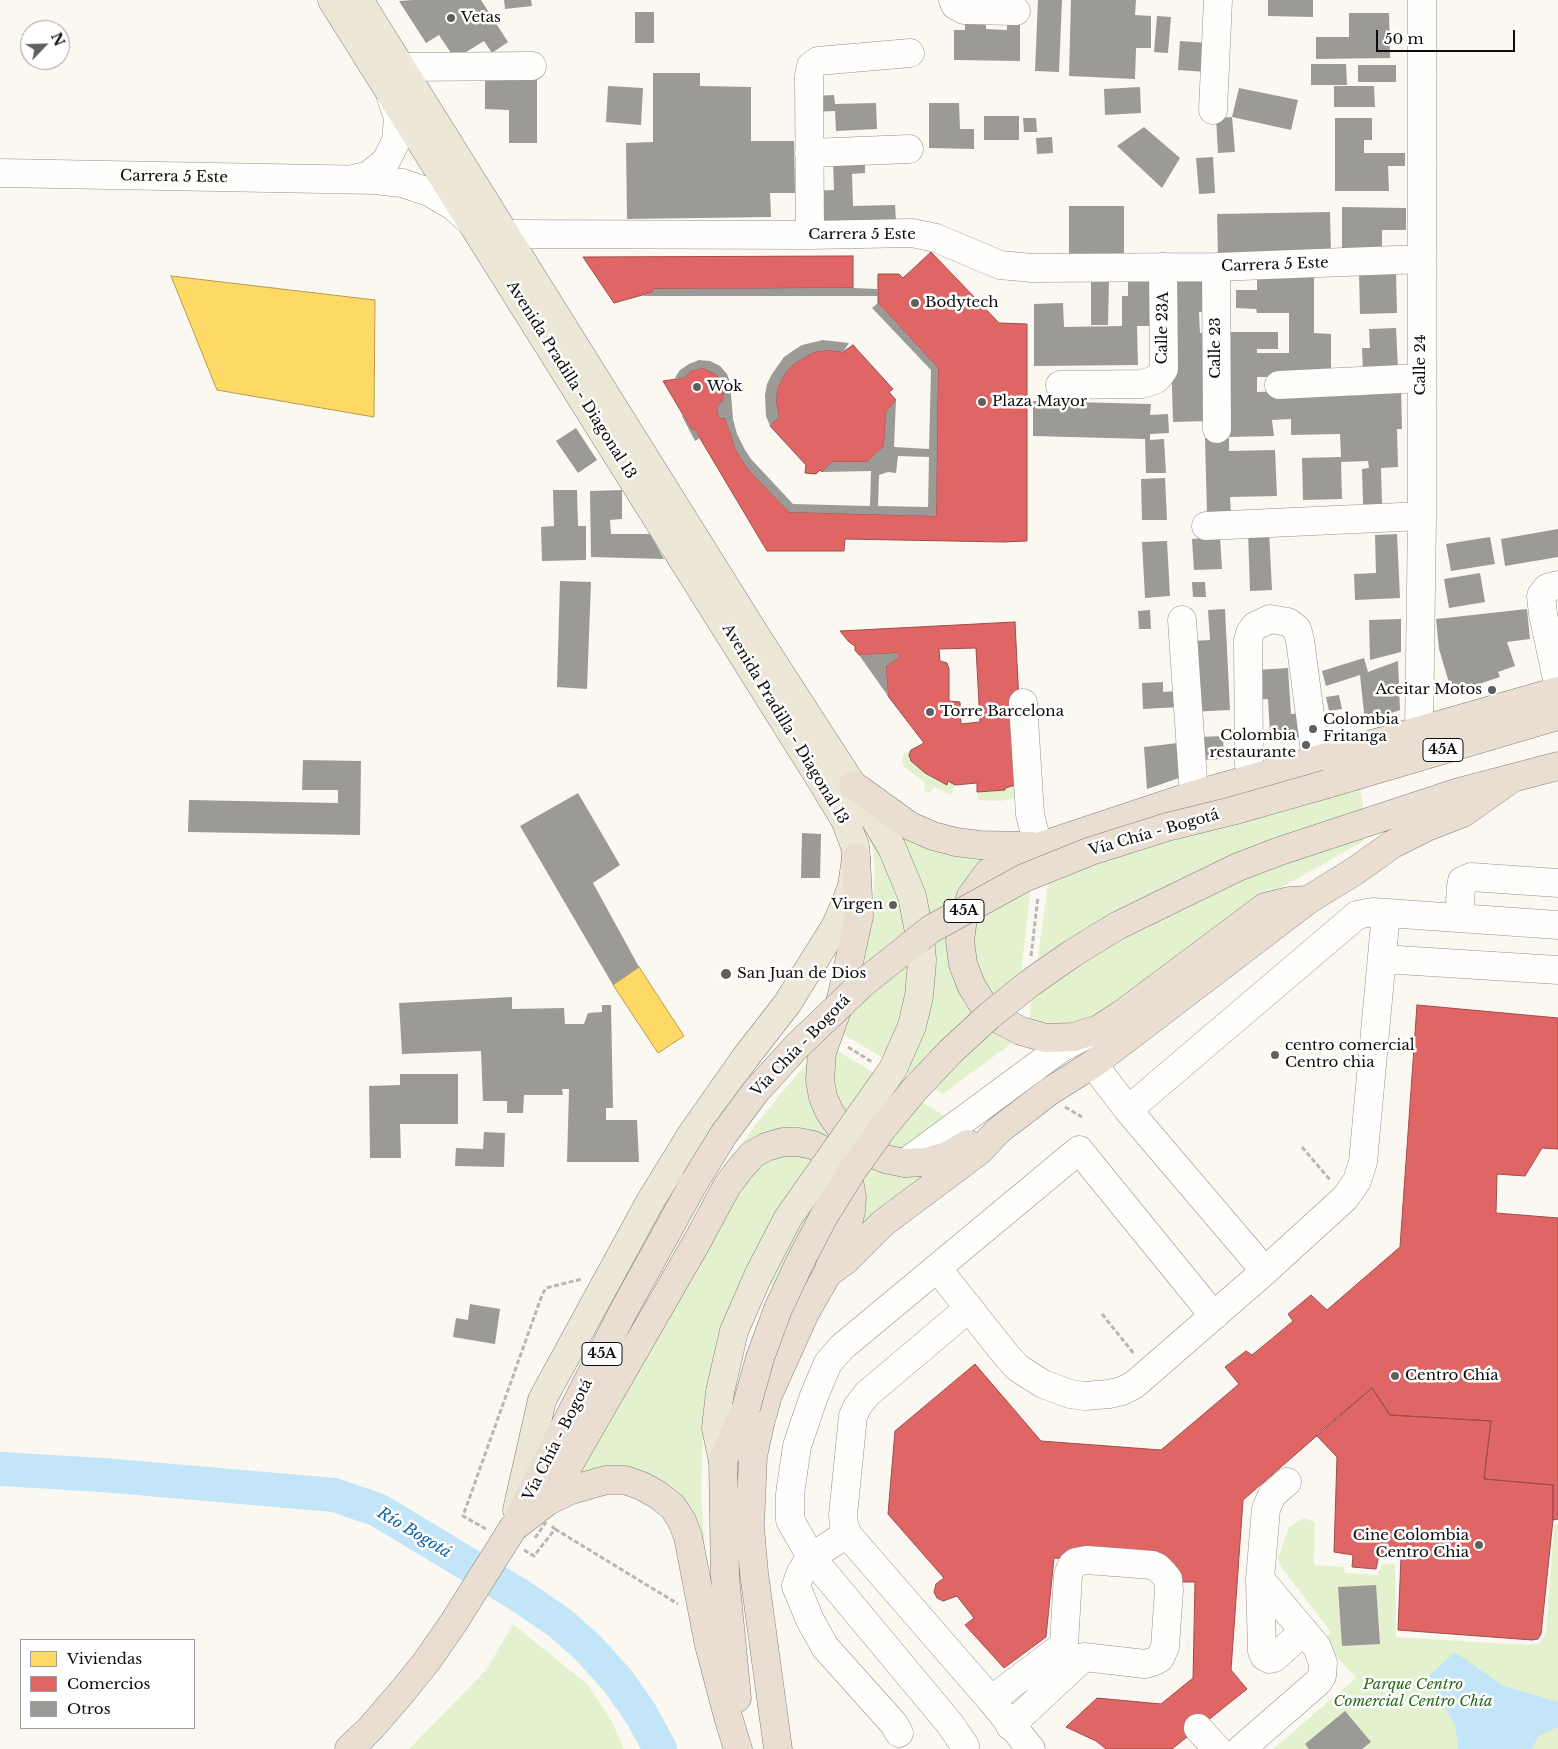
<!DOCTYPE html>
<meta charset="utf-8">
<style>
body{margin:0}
#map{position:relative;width:1558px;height:1749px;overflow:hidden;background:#faf8f0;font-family:"Libre Baskerville",serif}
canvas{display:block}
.legend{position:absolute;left:20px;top:1639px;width:175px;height:90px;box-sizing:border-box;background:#fff;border:1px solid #9e9e9e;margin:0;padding:6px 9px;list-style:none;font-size:15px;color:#0c0c0c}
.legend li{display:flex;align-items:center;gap:10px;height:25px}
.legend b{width:25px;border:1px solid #9e9e9e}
.north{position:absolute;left:20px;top:20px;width:50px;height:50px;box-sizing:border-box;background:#fff;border:1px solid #9e9e9e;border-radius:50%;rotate:66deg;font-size:14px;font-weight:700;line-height:20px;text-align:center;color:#0c0c0c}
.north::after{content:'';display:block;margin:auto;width:18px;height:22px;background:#5f5f5c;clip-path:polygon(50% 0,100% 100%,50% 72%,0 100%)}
.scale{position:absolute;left:1376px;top:30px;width:139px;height:22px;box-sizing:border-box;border:2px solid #0c0c0c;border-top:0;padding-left:6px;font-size:15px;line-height:18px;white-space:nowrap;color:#0c0c0c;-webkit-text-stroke:4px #fff;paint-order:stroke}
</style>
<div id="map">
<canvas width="1558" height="1749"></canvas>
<ul class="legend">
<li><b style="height:14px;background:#ffd966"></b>Viviendas</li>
<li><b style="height:14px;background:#e06666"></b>Comercios</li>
<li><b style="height:14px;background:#9c9a96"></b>Otros</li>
</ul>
<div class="north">N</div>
<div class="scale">50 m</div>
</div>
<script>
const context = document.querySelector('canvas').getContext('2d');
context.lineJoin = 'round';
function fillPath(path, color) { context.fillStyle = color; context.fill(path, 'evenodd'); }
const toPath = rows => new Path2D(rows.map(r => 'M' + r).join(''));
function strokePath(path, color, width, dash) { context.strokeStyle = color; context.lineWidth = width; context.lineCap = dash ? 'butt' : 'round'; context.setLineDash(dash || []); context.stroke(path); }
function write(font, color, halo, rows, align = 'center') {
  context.font = font + ' "Libre Baskerville",serif'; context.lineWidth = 5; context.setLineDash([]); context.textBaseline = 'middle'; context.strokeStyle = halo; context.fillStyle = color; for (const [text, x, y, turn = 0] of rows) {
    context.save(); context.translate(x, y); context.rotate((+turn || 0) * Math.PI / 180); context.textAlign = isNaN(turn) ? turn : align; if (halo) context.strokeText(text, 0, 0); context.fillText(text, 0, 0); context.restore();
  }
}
fillPath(toPath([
 [911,750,909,755,911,761,925,773,947,785,948,781,955,785,951,795,934,787,930,792,926,792,924,788,925,782,904,767,902,761,904,754],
 [1018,785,1018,796,1010,799,1000,801,978,800,977,792,1005,790,1005,788],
 [1253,787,1262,818,1360,789,1364,812,1364,841,1237,912,1111,1010,1084,1022,1055,1024,1029,1019,1053,850],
 [851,801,895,832,945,853,981,859,983,866,948,933,948,959,952,978,967,1009,982,1025,1012,1043,943,1094,843,1034,864,960,873,911,875,866,872,845],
 [1033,867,1016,1019,995,1006,972,961,973,928,982,908],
 [836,1050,955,1122,917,1150,890,1148,848,1118,838,1099,832,1073],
 [811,1058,817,1106,934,1175,861,1232,865,1206,826,1140,730,1161,755,1125],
 [778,1152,818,1158,822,1247,796,1303,749,1268,711,1378,703,1434,701,1496,705,1551,690,1507,668,1487,571,1478,744,1180,757,1164],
 [1304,1518,1315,1522,1314,1565,1344,1567,1345,1573,1378,1575,1382,1564,1395,1564,1396,1637,1526,1645,1539,1643,1546,1633,1554,1525,1558,1524,1558,1749,1273,1749,1356,1678,1322,1640,1331,1632,1282,1568,1278,1558,1289,1527],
 [513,1624,588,1685,611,1720,624,1749,409,1749,487,1669]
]), '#e3f1ce');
fillPath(toPath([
 [1455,1652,1502,1685,1558,1702,1558,1727,1538,1736,1532,1749,1457,1749,1458,1746,1455,1725,1428,1677]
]), '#c3e5f8');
const homes = toPath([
 [171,276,375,300,374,417,217,390,171,276],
 [639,967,684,1036,658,1053,613,985,639,967]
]);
fillPath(homes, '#ffd966');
strokePath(homes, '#b69c4b', 1);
const shops = toPath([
 [931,252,999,323,1027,324,1027,541,1004,542,845,539,844,551,767,551,695,430,692,430,663,381,683,378,691,371,703,368,714,373,720,379,724,394,723,400,717,407,719,418,725,418,736,450,747,468,789,512,936,516,938,368,878,303,878,274,899,274,903,278,931,252],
 [853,256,853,288,653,289,653,292,614,303,583,257,853,256],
 [853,345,893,389,889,392,896,400,886,412,884,446,867,462,832,462,822,472,820,470,816,474,805,473,806,465,770,426,779,417,776,402,777,389,784,375,791,366,803,358,814,352,828,350,843,352,853,345],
 [1015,622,1023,783,1005,788,1005,790,977,792,977,783,955,785,948,781,947,785,925,773,911,761,909,755,911,750,924,743,888,696,886,666,899,657,898,653,859,655,855,650,855,646,849,642,840,631,1015,622],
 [976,648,980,722,961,724,960,702,949,701,949,669,947,663,940,661,939,649,976,648],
 [1417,1005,1558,1018,1558,1149,1542,1148,1525,1176,1497,1174,1496,1213,1558,1218,1558,1519,1553,1520,1553,1485,1484,1479,1491,1421,1390,1415,1372,1388,1243,1500,1231,1670,1247,1689,1172,1749,1106,1749,1096,1741,1066,1727,1097,1698,1161,1704,1193,1678,1195,1582,1178,1582,1165,1555,1076,1549,1075,1559,1054,1558,1046,1637,1004,1668,965,1625,974,1618,957,1596,943,1601,937,1598,934,1592,936,1584,944,1578,888,1514,895,1431,975,1364,1041,1441,1161,1450,1239,1384,1225,1367,1246,1351,1252,1355,1274,1337,1293,1321,1288,1314,1311,1295,1327,1310,1400,1247,1417,1005],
 [1372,1388,1390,1415,1491,1421,1484,1479,1553,1485,1553,1520,1541,1634,1538,1639,1532,1640,1398,1630,1401,1557,1379,1555,1376,1569,1352,1567,1353,1555,1334,1552,1337,1457,1316,1435,1372,1388]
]);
fillPath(shops, '#e06666');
strokePath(shops, '#a04b4b', 1);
strokePath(toPath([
 [0,1469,103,1475,334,1495,378,1510,519,1595,560,1623,588,1648,618,1681,641,1714,660,1749]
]), '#c3e5f8', 34);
fillPath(toPath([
 [413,0,481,0,508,42,492,53,484,41,455,59,439,35,426,43,399,1],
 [504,0,531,0,532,6,505,9],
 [1038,0,1062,0,1059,72,1035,71],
 [1071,0,1136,0,1135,15,1151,16,1151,48,1136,48,1135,79,1069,76],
 [1268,0,1313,0,1313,17,1268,16],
 [635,12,654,12,654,43,635,43],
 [1349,13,1389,13,1390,58,1316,59,1316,37,1349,37],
 [1157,16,1171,17,1168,53,1154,52],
 [965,22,986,22,986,29,1007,30,1007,22,1020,22,1020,61,954,60,954,30,965,30],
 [1180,41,1208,43,1206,72,1178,70],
 [1311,64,1346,64,1347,85,1311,85],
 [1358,65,1396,65,1396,82,1358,82],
 [653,73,700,73,700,86,751,87,751,141,794,141,795,193,770,193,771,217,627,219,626,143,653,142],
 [485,78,537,78,537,143,509,143,509,110,485,109],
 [608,86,643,88,641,125,606,122],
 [1334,86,1374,86,1375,107,1334,107],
 [1140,87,1141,113,1105,115,1104,89],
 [1239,88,1298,100,1291,130,1232,117],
 [834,95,835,104,876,103,877,129,836,131,835,111,813,112,813,96],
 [929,103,959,103,960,129,974,129,974,149,929,148],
 [984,116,1019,116,1019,140,984,140],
 [1232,117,1235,152,1218,153,1216,118],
 [1023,118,1036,118,1037,132,1024,132],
 [1335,118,1372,118,1372,140,1364,140,1364,153,1405,153,1405,166,1388,166,1389,191,1335,191],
 [1144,127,1180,158,1162,188,1117,146],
 [1052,137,1053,153,1037,154,1036,138],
 [1213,157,1215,193,1199,194,1196,158],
 [865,159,865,173,852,174,853,206,895,205,896,221,815,223,814,191,834,190,833,160],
 [1069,206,1124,206,1124,257,1069,257],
 [1342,207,1406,208,1406,230,1382,230,1382,255,1342,254],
 [1330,212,1331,255,1218,257,1217,214],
 [1359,272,1396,272,1397,313,1360,314],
 [1257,276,1314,276,1314,333,1331,334,1331,377,1257,377,1257,392,1290,391,1290,398,1366,395,1366,388,1401,387,1402,429,1397,429,1398,467,1381,468,1382,504,1363,504,1362,469,1369,468,1368,461,1341,462,1342,499,1303,500,1302,458,1341,457,1340,434,1291,435,1291,419,1272,420,1274,436,1229,437,1229,451,1275,450,1277,496,1230,497,1231,515,1207,515,1205,438,1225,437,1223,332,1278,332,1278,349,1257,349,1257,353,1289,353,1289,313,1257,313,1256,309,1236,308,1236,290,1257,290],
 [1128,278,1155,278,1154,326,1137,326,1138,365,1034,366,1034,304,1063,303,1064,327,1122,326,1122,296,1128,296],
 [1091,279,1109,280,1108,325,1091,325],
 [1169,282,1204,282,1204,312,1199,312,1200,333,1205,333,1207,421,1173,422],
 [853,288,878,289,878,296,642,296,653,292,653,289],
 [878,303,938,368,936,516,789,512,747,468,736,450,725,418,719,418,717,407,723,400,724,394,720,379,714,373,703,368,691,371,683,378,675,379,676,376,680,370,689,364,699,360,710,361,720,366,727,374,730,382,733,419,737,434,745,450,751,459,793,504,870,506,871,471,822,472,832,462,867,462,884,446,886,412,896,400,894,447,929,449,931,370,872,308],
 [898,456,929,457,928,507,878,506,879,475,888,472,896,473],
 [1396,328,1398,368,1363,370,1362,348,1370,348,1369,329],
 [823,340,849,343,843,352,828,350,814,352,803,358,791,366,784,375,777,389,776,402,779,417,770,426,766,416,765,395,767,384,772,374,784,357,794,350,802,345],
 [1033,401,1151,404,1150,415,1168,414,1169,433,1150,434,1150,440,1164,439,1166,473,1146,473,1145,439,1033,436],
 [683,415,692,430,695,430,700,438,695,441,682,416],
 [576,428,597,460,578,473,556,441],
 [1165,478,1167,520,1142,520,1141,479],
 [553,490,577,490,578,526,586,526,586,560,542,561,541,527,554,526],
 [622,490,622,519,610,520,611,534,650,534,664,559,591,557,590,491],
 [1558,529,1558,557,1505,566,1501,539],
 [1269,530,1272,590,1250,591,1248,531],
 [1397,534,1400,598,1355,600,1354,574,1376,573,1375,535],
 [1220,537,1222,569,1194,570,1192,539],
 [1490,537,1495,564,1451,571,1446,544],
 [1167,541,1170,596,1145,598,1142,542],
 [1480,573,1485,602,1449,608,1444,579],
 [560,581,591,582,587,689,557,687],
 [1192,582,1205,582,1206,597,1193,597],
 [1225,609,1230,710,1189,712,1193,641,1210,640,1208,610],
 [1527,609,1530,639,1507,642,1515,666,1498,672,1500,677,1452,693,1439,649,1436,619],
 [1150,610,1151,629,1139,629,1138,611],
 [1401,619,1401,652,1370,660,1369,620],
 [898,653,899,657,886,666,888,696,859,655],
 [1364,658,1368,672,1398,661,1400,710,1365,722,1360,675,1326,686,1322,671],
 [1288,668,1291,714,1304,713,1306,739,1293,740,1292,731,1270,733,1268,699,1251,700,1257,670],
 [1163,682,1163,692,1178,691,1179,707,1143,709,1142,683],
 [1339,695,1342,709,1329,711,1326,697],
 [1223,736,1224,759,1200,760,1199,737],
 [1178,743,1182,777,1147,789,1144,747],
 [303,760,361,761,360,835,188,832,189,800,338,803,338,790,302,790],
 [578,793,620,865,593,883,639,967,613,985,520,826],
 [802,833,821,834,820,878,801,878],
 [512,997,512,1009,564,1008,565,1024,584,1024,588,1013,602,1012,602,1005,611,1005,613,1108,606,1108,606,1120,637,1120,639,1162,567,1162,569,1089,562,1089,563,1095,524,1095,523,1113,507,1113,507,1101,483,1101,481,1051,402,1054,399,1003],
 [400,1074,458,1074,458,1124,400,1124,401,1158,370,1158,369,1086,400,1085],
 [484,1132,505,1133,504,1167,455,1166,456,1148,483,1149],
 [470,1304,500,1309,495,1344,453,1337,456,1318,468,1320],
 [1376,1585,1380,1644,1342,1646,1338,1587],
 [1345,1711,1371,1742,1362,1749,1309,1749,1305,1744]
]), '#9c9a96');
const minor = toPath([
 [953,0,955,5,964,10,1016,11],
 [401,67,532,66],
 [1213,110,1218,0],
 [809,153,909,149],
 [0,173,375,180,402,183,429,192,453,206,470,221],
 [353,179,369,175,386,161,396,141,398,118,391,97],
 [505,234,810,235,912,233,936,238,1000,265,1032,268,1216,267,1422,259],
 [810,235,809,76,811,66,818,61,910,53],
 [1216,267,1217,429],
 [1060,385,1142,384,1155,380,1160,375,1164,369,1163,267],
 [1279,385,1421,378],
 [1206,526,1422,516],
 [1558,585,1547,588,1541,596,1543,614,1558,684],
 [1182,620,1194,795],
 [1023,703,1030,814,1038,847],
 [1419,731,1422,516,1422,0],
 [1250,779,1249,762,1248,641,1250,633,1255,626,1270,619,1288,622,1297,629,1300,640,1316,760],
 [1459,918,1461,887,1462,881,1471,877,1558,883],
 [1382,959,1558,970],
 [1093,1064,1128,1110,1265,1271],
 [1128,1110,1357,915,1373,912,1558,925],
 [905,1163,1061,1048,1090,1033],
 [937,1268,1006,1355,1018,1368,1043,1384,1070,1394,1085,1396,1109,1394,1122,1391,1134,1385,1265,1271,1345,1198,1357,1181,1363,1162,1386,913],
 [969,1308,867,1394,857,1407,853,1416,843,1515,844,1525,847,1534,991,1700,1031,1749],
 [847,1534,811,1557,801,1572,796,1586,810,1620,825,1647,894,1724,899,1733],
 [1260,1579,1262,1651,1264,1656,1269,1659,1274,1658,1304,1631],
 [991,1700,1064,1645],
 [1010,1726,1084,1657,1145,1664,1155,1661,1160,1658,1165,1647,1169,1590,1168,1579,1164,1574,1157,1567,1152,1565,1087,1560,1076,1562,1072,1565,1068,1575,1064,1645],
 [1198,1728,1217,1749],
 [965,1746,950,1724,811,1557,790,1520,790,1494,797,1446,814,1396,828,1363,842,1347,1079,1150,1214,1316],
 [1241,1749,1318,1682,1322,1676,1323,1663,1317,1647,1260,1579,1266,1509,1272,1495,1287,1482]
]);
const major = toPath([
 [332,0,819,777,845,820,855,846,856,858,852,886,845,905,835,927,787,1004,745,1058,691,1135,651,1200,542,1400,517,1510],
 [359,0,760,642,879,826,892,848,912,896,920,937,922,960],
 [720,1392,716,1428,723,1461]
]);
const highway = toPath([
 [1327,784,1558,716],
 [853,785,910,826,933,836,956,842,980,845,1031,846],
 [856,858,859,916,841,999,822,1052,820,1080,823,1097,829,1111,844,1133,862,1149,885,1159,905,1163,926,1162,947,1156,968,1144],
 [1308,900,1289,901,1265,907,1122,1014,1099,1029,1073,1037,1046,1038,1021,1031,1000,1020,983,1005,971,985,963,964,960,941,963,918,971,896,988,873,1011,856,1194,795,1558,691],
 [1164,903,1238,867,1280,851,1459,792,1558,766],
 [828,1273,845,1261,883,1223,978,1152,999,1130,1050,1091,1093,1064,1308,900,1355,871,1393,844,1427,827,1463,813,1511,779],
 [548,1501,698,1240,727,1186,739,1170,752,1155,766,1147,783,1142,798,1142,813,1145,824,1151,836,1161,844,1172,850,1186,852,1197,851,1211,848,1223,834,1250,828,1273,805,1313,768,1395,760,1424,753,1456,750,1527,754,1573,778,1749],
 [519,1516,624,1310,695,1181],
 [513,1528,548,1501,571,1490,606,1480,625,1480,642,1486,658,1495,673,1507,682,1521,688,1537,709,1645,729,1720,738,1749],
 [737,1698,725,1576,723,1461,746,1408],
 [349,1749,370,1729,402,1692,427,1661,454,1622]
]);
strokePath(minor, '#93928f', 29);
strokePath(major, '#80807c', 29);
strokePath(highway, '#80807c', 29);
strokePath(toPath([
 [1031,956,1038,897],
 [848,1047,872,1062],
 [1065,1107,1082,1117],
 [1302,1147,1331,1181],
 [1102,1314,1135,1355],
 [486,1529,463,1516,542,1295,546,1288,582,1279],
 [555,1529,678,1604],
 [524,1550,534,1556,555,1529,550,1525]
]), '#b7b7b5', 3, [5, 2.5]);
strokePath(minor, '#fefefd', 28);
strokePath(major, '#ece7d6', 28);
strokePath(highway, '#eaded3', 28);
const majorBridge = toPath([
 [720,1392,734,1331,759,1274,788,1218,893,1069,912,1026,919,996,922,962]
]);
const highwayBridge = toPath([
 [695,1181,724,1134,756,1091,797,1046,862,984,931,929,1024,878,1091,851,1167,827,1232,811,1327,784],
 [746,1408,760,1358,778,1309,800,1262,824,1216,852,1171,882,1129,915,1089,951,1051,989,1016,1030,983,1073,953,1117,926,1164,903],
 [454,1622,513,1528]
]);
strokePath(majorBridge, '#80807c', 29, []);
strokePath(highwayBridge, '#80807c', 29, []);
strokePath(toPath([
 [535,1538,546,1522]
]), '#b7b7b5', 3, [5, 2.5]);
strokePath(majorBridge, '#ece7d6', 28);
strokePath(highwayBridge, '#eaded3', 28);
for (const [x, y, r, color] of [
 [451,18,5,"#5f5f5c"],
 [915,303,5,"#5f5f5c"],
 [697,387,5,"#5f5f5c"],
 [982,402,5,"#5f5f5c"],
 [1492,690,5,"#5f5f5c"],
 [930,712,5,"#5f5f5c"],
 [1313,729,5,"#5f5f5c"],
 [1306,745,5,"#5f5f5c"],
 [893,905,5,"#5f5f5c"],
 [726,974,6,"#5f5f5c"],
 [1275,1055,5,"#5f5f5c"],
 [1395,1376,5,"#5f5f5c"],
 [1479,1545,5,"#5f5f5c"]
]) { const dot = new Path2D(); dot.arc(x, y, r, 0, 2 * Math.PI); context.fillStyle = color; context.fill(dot); strokePath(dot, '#fff', 2); }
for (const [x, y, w] of [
 [1443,750,40],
 [964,911,40],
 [602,1354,40]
]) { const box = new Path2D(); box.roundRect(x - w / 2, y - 11.5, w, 23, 4); context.fillStyle = '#fff'; context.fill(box); strokePath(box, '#0c0c0c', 1); }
write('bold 14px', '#0c0c0c', null, [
 ["45A",1443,750],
 ["45A",964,911],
 ["45A",602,1354]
]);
write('15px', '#0c0c0c', '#fff', [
 ["Vetas",461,18],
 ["Bodytech",925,303],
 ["Wok",707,387],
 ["Plaza Mayor",992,402],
 ["Aceitar Motos",1482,690,"right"],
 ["Torre Barcelona",940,712],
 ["Colombia",1323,720],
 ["Fritanga",1323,737],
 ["Colombia",1296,736,"right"],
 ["restaurante",1296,753,"right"],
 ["Virgen",883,905,"right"],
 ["San Juan de Dios",737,974],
 ["centro comercial",1285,1046],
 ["Centro chia",1285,1063],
 ["Centro Chía",1405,1376],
 ["Cine Colombia",1469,1536,"right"],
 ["Centro Chia",1469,1553,"right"]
], 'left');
write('15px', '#0c0c0c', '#fff', [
 ["Carrera 5 Este",174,177,1],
 ["Carrera 5 Este",862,235],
 ["Carrera 5 Este",1275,265,-2],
 ["Calle 23A",1163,328,-89],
 ["Calle 23",1216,348,-90],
 ["Calle 24",1421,365,-90],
 ["Avenida Pradilla - Diagonal 13",571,380,58],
 ["Avenida Pradilla - Diagonal 13",785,724,59],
 ["Vía Chía - Bogotá",1154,833,-16],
 ["Vía Chía - Bogotá",801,1046,-46],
 ["Vía Chía - Bogotá",558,1440,-63]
]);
write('italic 15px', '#296818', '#fff', [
 ["Parque Centro",1413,1685],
 ["Comercial Centro Chía",1413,1702]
]);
write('italic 16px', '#0d64a6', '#fff', [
 ["Río Bogotá",414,1533,31]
]);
</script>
